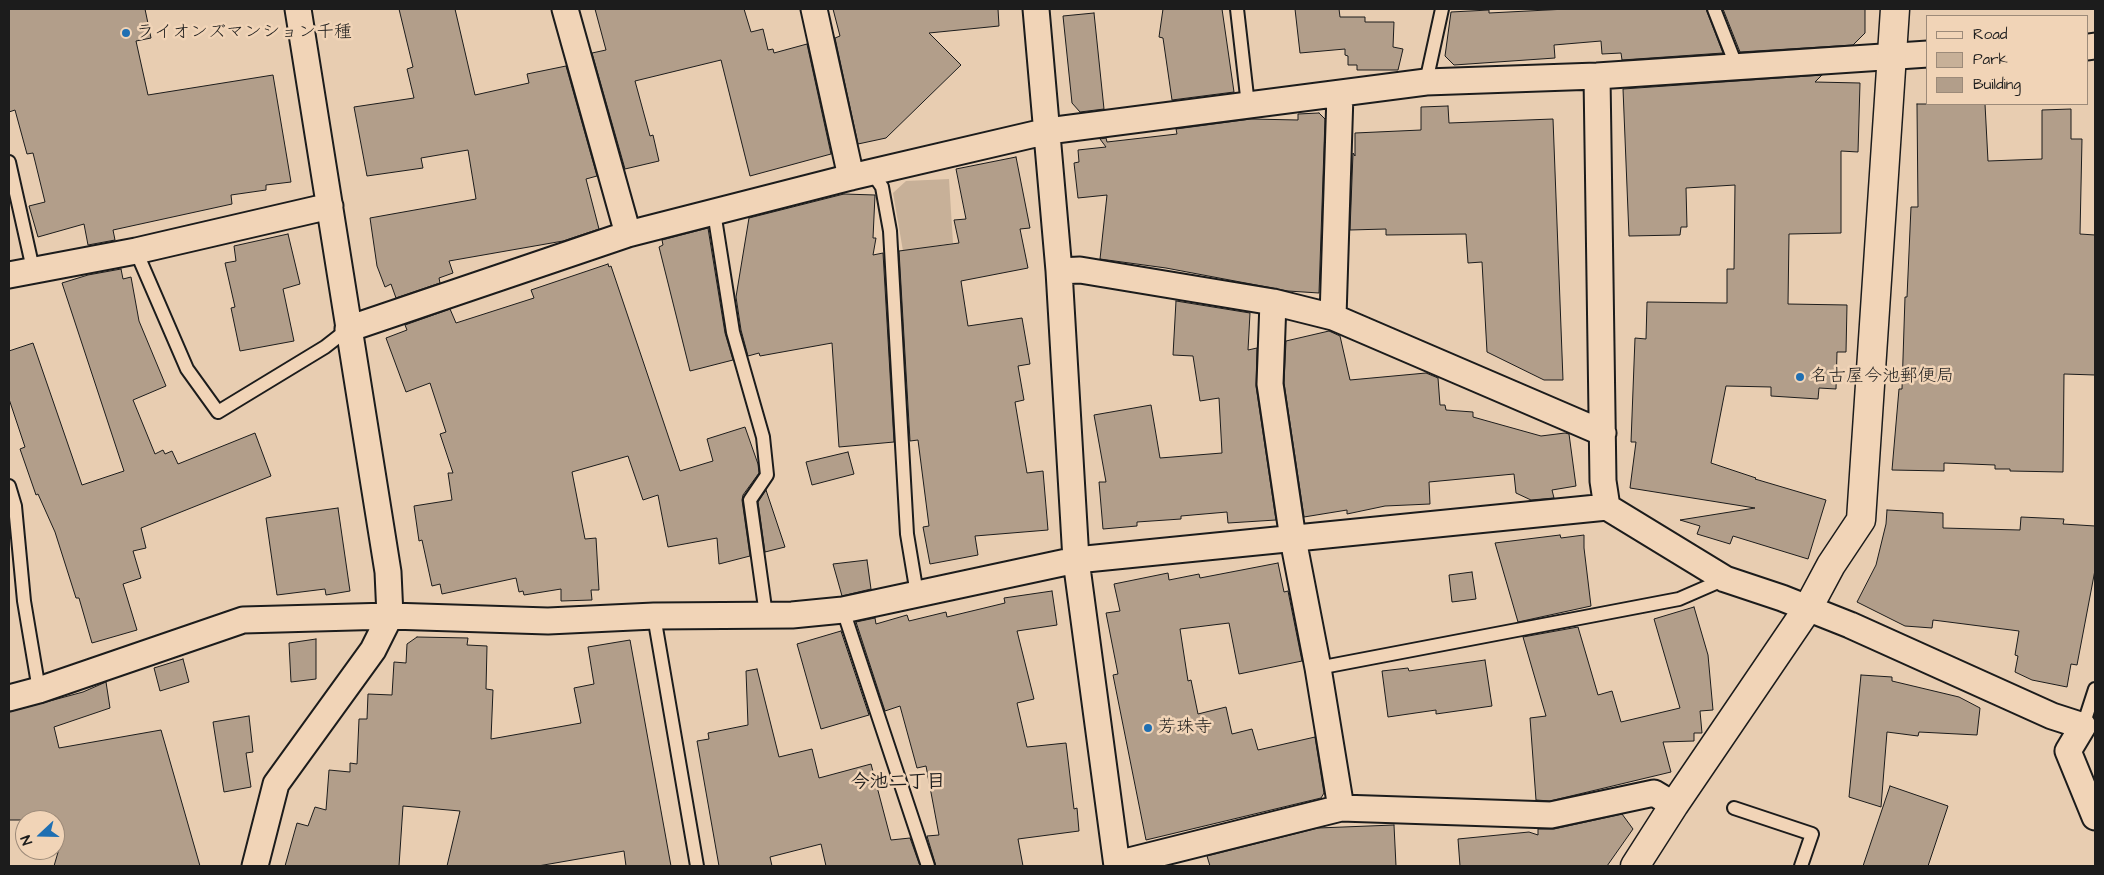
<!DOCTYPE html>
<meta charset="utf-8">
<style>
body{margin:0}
#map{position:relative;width:2104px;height:875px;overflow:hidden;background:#e8cdb1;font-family:"Architects Daughter",sans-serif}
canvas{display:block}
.frame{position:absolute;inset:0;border:10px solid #1c1c1c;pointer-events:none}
.legend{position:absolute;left:1926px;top:15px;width:162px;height:90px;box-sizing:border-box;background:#f1d4b7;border:1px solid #9c8a79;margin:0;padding:6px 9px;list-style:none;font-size:15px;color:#1c1c1c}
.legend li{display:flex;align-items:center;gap:10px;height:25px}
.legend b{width:25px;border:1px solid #9c8a79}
.north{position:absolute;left:15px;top:810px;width:50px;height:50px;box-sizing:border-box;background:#f1d4b7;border:1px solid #9c8a79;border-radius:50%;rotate:249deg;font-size:14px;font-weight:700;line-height:20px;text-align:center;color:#1c1c1c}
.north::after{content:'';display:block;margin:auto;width:18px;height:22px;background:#1f6fb2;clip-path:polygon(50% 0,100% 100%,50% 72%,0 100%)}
</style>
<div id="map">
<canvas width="2104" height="875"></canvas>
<div class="frame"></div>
<ul class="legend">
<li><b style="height:6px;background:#f1d4b7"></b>Road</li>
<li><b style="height:14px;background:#c7b098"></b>Park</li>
<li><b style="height:14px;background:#b29e8a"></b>Building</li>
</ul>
<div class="north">N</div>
</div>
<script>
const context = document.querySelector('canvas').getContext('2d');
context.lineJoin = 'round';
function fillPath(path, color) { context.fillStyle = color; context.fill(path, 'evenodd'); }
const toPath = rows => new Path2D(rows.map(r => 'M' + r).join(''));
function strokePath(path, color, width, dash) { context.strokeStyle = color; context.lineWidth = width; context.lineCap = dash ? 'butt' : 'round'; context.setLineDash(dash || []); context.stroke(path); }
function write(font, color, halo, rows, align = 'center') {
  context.font = font + ' "Architects Daughter","Klee One",sans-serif'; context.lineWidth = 5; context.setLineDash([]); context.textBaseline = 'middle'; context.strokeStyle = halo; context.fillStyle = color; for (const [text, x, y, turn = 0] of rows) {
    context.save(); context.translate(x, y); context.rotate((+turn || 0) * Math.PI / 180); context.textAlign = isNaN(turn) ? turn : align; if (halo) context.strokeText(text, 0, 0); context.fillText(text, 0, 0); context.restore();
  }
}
fillPath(toPath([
 [949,179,953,243,903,251,893,193,906,181]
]), '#c7b098');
const building = toPath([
 [9,9,145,9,151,38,136,41,148,95,273,75,291,182,266,185,266,190,231,195,232,204,113,230,115,240,88,245,84,224,38,237,29,206,45,202,33,153,27,154,15,110,9,112,9,9],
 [399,9,455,9,475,95,529,83,527,74,566,66,597,176,586,179,599,229,563,241,449,261,453,273,439,278,440,283,396,298,391,284,385,287,377,266,370,218,476,199,468,150,421,158,423,168,367,176,354,107,414,98,407,69,413,67,399,9],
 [595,9,744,9,751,32,763,29,768,50,773,49,774,53,807,44,831,154,750,176,721,60,635,81,650,136,653,135,659,161,625,169,592,53,606,50,595,9],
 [833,9,998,9,999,26,929,33,961,65,886,138,858,144,835,38,840,36,833,9],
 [1163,9,1222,9,1234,92,1172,100,1163,38,1159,37,1163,9],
 [1295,9,1339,9,1340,17,1365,17,1365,22,1394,22,1393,47,1403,49,1398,70,1357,70,1357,65,1348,65,1348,56,1345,55,1345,49,1300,53,1295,9],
 [1567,9,1706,9,1723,53,1622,60,1621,53,1602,54,1601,41,1554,45,1555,58,1454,65,1445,56,1451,12,1489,10,1489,13,1567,9],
 [1723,9,1865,9,1865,33,1853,45,1740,52,1723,9],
 [1094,13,1104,109,1080,112,1072,103,1063,16,1094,13],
 [1822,75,1815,82,1860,83,1858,152,1841,151,1841,233,1789,234,1788,304,1847,305,1846,352,1837,352,1836,389,1819,388,1818,399,1771,396,1771,387,1726,386,1711,463,1756,478,1755,479,1826,500,1808,559,1733,536,1730,544,1697,534,1700,526,1680,520,1755,508,1630,488,1636,442,1631,442,1635,338,1646,339,1647,302,1727,303,1727,269,1734,269,1735,185,1686,188,1687,227,1681,227,1680,235,1629,236,1623,89,1822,75],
 [1917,104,1985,104,1988,161,2042,159,2042,110,2071,109,2071,139,2082,139,2080,234,2095,235,2095,375,2064,374,2063,472,2010,471,2010,469,1995,469,1995,465,1944,463,1944,471,1892,470,1899,389,1902,389,1905,297,1907,297,1911,207,1918,207,1917,104],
 [1448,106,1449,123,1553,119,1563,380,1544,380,1487,352,1482,262,1468,263,1466,234,1386,235,1386,229,1350,230,1353,153,1355,156,1355,133,1421,130,1421,107,1448,106],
 [1319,113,1325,119,1319,293,1288,291,1166,268,1100,259,1107,195,1078,198,1074,163,1079,162,1078,150,1106,147,1100,139,1106,138,1107,142,1177,134,1176,129,1251,119,1298,120,1298,114,1319,113],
 [1016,157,1030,228,1020,229,1028,268,961,281,968,326,1022,318,1030,364,1018,366,1024,400,1015,402,1027,473,1043,471,1048,530,975,536,978,555,930,564,923,527,929,526,918,440,910,441,899,251,959,243,954,220,966,219,956,169,1016,157],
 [844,194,875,195,873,238,876,238,873,255,883,253,894,442,839,447,832,343,760,356,759,353,748,356,741,330,736,297,749,218,844,194],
 [708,228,725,333,733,360,690,371,659,247,663,245,662,240,708,228],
 [288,234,300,284,283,289,294,341,240,351,231,308,235,307,225,263,236,261,234,246,288,234],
 [608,264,609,267,611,266,680,471,713,461,707,439,745,427,758,464,759,473,743,495,742,500,750,556,719,564,717,538,668,547,658,495,643,500,628,456,572,472,585,539,596,538,599,590,591,590,592,600,561,601,561,589,524,595,523,591,519,592,516,578,442,594,440,584,432,586,422,540,419,541,414,506,452,500,448,473,453,473,440,434,446,432,430,383,406,392,386,338,407,330,405,325,450,309,456,323,534,298,531,290,608,264],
 [121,269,123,279,131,277,139,321,166,386,133,400,155,454,163,450,165,454,172,451,178,464,255,433,271,476,141,528,146,548,133,551,141,578,123,584,137,630,92,643,79,598,76,598,55,532,38,494,36,495,20,449,25,447,9,399,9,351,33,343,82,485,124,471,62,283,88,275,121,269],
 [1176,301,1250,313,1248,350,1257,348,1256,386,1276,520,1228,523,1227,512,1181,516,1181,519,1137,522,1137,526,1103,529,1099,482,1106,482,1094,415,1151,405,1160,458,1222,453,1219,398,1200,401,1193,356,1173,355,1176,301],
 [1329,331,1340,336,1350,380,1426,373,1438,378,1440,405,1445,405,1446,410,1473,412,1473,417,1541,436,1565,433,1569,434,1576,486,1552,490,1554,498,1531,500,1516,493,1514,474,1429,482,1430,504,1385,506,1347,514,1347,510,1304,517,1284,383,1286,341,1329,331],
 [848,452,854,474,812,485,806,462,848,452],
 [766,490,785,547,765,552,758,502,766,490],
 [338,508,350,591,326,595,325,589,277,595,266,518,338,508],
 [1887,510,1943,513,1943,528,2020,530,2021,517,2064,519,2063,524,2095,526,2095,570,2077,665,2071,664,2067,687,2032,680,2015,672,2018,656,2015,655,2019,631,1933,620,1932,628,1905,626,1857,602,1876,565,1886,524,1887,510],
 [1560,535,1561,538,1584,535,1584,548,1591,606,1518,622,1495,543,1560,535],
 [867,560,871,589,842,596,833,564,867,560],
 [1278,563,1284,592,1288,591,1302,661,1239,674,1229,623,1180,629,1188,681,1191,680,1198,714,1226,707,1232,734,1252,729,1258,750,1315,737,1324,793,1321,798,1146,840,1113,675,1118,674,1106,613,1120,611,1114,584,1168,573,1169,580,1199,574,1200,578,1278,563],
 [1472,572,1476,599,1452,602,1449,575,1472,572],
 [1052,591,1057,625,1017,631,1034,699,1017,703,1027,747,1066,743,1074,809,1077,808,1079,831,1018,839,1023,866,936,866,927,836,939,835,926,766,917,768,900,706,885,711,856,622,875,618,876,624,907,615,909,621,946,612,947,617,1005,603,1004,598,1052,591],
 [1694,607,1708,655,1713,710,1700,711,1702,733,1694,733,1694,741,1663,742,1671,772,1550,801,1536,800,1530,718,1546,716,1523,637,1578,627,1598,695,1612,691,1621,722,1680,708,1654,619,1694,607],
 [841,631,869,715,821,729,797,644,841,631],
 [417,637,468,638,467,645,487,646,486,689,493,690,491,739,581,723,574,688,594,684,588,647,630,640,671,866,626,866,624,851,538,866,447,866,460,811,403,806,399,866,285,866,297,823,308,826,315,807,326,810,329,770,350,772,350,763,357,764,359,719,367,719,368,694,392,695,394,662,406,663,407,644,417,637],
 [316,639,316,679,291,682,289,643,316,639],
 [183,659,189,682,160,691,154,668,183,659],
 [1485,660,1492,706,1436,714,1436,710,1388,717,1382,671,1408,668,1409,671,1485,660],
 [757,669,779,757,812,749,819,778,871,764,891,840,910,838,920,866,826,866,821,844,770,857,772,866,719,866,697,741,709,739,708,733,748,725,746,671,757,669],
 [1861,675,1892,677,1892,681,1959,697,1980,708,1977,735,1919,732,1918,736,1887,732,1881,807,1849,797,1861,675],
 [106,682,110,708,54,727,59,748,161,730,200,866,54,866,61,842,55,844,55,820,9,820,9,712,83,692,106,682],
 [249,716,253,752,246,753,251,787,224,792,213,722,249,716],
 [1890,786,1948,806,1928,866,1863,866,1890,786],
 [1622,814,1633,829,1607,866,1460,866,1458,839,1529,832,1538,835,1538,829,1554,829,1622,814],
 [1394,825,1396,866,1210,866,1207,856,1318,828,1394,825]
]);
fillPath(building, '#b29e8a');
strokePath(building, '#1c1c1c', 1);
const lane = toPath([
 [1237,9,1248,105],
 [1714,9,1736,65],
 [1426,82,1442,9],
 [9,162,33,269],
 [873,174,882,187,890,231,907,534,917,594],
 [714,212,733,332,763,437,767,475,750,500,766,615],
 [136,251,187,369,218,412,325,347,348,329],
 [9,486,15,506,24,601,39,690],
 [843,610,928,866],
 [654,616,697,866],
 [1318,668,1679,599,1725,579],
 [2083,726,2095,689],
 [1734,808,1812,834,1801,866]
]);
const street = toPath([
 [565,9,628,234],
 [814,9,851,177],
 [1036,9,1059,271,1076,560,1117,866],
 [2088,47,2095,46],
 [1597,76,1603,481,1607,507],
 [1059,271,1080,270,1273,302,1333,317,1603,433],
 [9,275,136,251,330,206],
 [1273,302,1270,384,1293,539,1318,668,1341,808],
 [1333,317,1340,94],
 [348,329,628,234,851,177,1048,131,1426,82,1597,76,1928,54],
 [9,698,39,690,243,620,390,616,548,621,654,616,792,615,843,610,1076,560,1607,507,1725,579,1782,598,1850,625,2052,716,2083,726,2068,751,2095,817],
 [1117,864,1341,808,1551,815,1654,793,1674,805],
 [255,866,276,784,373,650,390,616,388,572,298,9]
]);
const secondary = toPath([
 [1635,866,1674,805,1808,608,1831,565,1861,520,1895,9]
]);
strokePath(lane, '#1c1c1c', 16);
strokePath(street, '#1c1c1c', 29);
strokePath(secondary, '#1c1c1c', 31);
strokePath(lane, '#f1d4b7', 12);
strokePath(street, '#f1d4b7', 25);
strokePath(secondary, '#f1d4b7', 28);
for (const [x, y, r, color] of [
 [126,33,5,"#1f6fb2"],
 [1800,377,5,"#1f6fb2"],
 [1148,728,5,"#1f6fb2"]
]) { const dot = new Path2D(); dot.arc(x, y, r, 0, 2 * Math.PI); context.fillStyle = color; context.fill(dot); strokePath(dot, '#f1d4b7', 2); }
write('18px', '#1c1c1c', '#f1d4b7', [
 ["ライオンズマンション千種",136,33],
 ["名古屋今池郵便局",1810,377],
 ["芳珠寺",1158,728]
], 'left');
write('bold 19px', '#1c1c1c', '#f1d4b7', [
 ["今池二丁目",898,783]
]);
</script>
